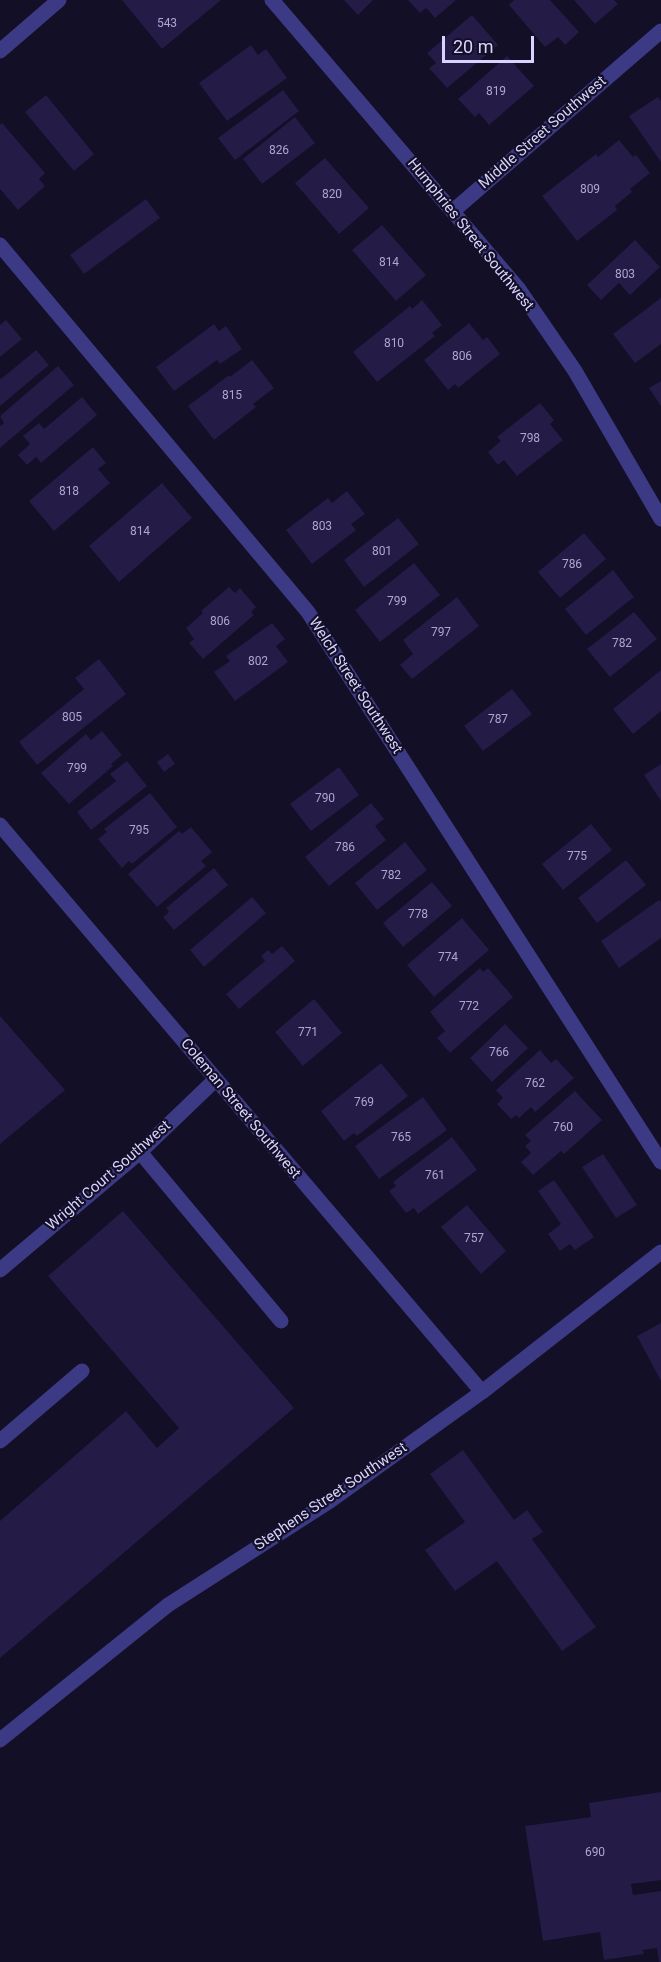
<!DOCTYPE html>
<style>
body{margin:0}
#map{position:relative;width:661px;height:1962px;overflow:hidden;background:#130f26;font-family:Roboto,sans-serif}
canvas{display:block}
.scale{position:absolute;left:442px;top:36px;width:92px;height:27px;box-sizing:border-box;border:3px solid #d9d4ff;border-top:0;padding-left:8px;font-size:18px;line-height:21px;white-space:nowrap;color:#d9d4ff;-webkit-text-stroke:4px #130f26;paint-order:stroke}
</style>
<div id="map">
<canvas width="661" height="1962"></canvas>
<div class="scale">20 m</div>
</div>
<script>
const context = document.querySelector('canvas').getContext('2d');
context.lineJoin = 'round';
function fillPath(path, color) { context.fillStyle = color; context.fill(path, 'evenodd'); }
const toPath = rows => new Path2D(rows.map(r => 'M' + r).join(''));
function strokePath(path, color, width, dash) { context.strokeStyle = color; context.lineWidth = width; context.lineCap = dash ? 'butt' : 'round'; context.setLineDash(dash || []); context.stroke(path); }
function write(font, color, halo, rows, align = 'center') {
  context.font = font + ' Roboto,sans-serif'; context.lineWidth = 4.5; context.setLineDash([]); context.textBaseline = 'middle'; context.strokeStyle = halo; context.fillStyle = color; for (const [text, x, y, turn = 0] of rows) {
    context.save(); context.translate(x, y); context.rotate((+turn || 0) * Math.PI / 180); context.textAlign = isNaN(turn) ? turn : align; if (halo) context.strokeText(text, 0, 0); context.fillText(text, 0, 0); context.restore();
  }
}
fillPath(toPath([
 [122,0,221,0,162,49],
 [344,0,373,0,358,15],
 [408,0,456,0,435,18,426,8,420,13],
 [514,0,550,0,579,32,565,45,558,37,545,47,509,5],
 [574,0,614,0,618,4,595,24],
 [472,15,498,45,447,88,429,68,436,63,427,53],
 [251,45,258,55,266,49,287,78,227,121,199,83],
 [507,56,534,86,489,125,479,113,475,117,458,99],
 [283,90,299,111,235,160,218,138],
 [46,95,94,154,74,171,25,112],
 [658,97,661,101,661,162,629,116],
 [295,117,315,143,262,184,243,159],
 [2,123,45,173,39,179,45,186,18,210,0,189,0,125],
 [619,140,633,157,636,155,650,173,630,189,632,192,615,206,617,210,577,241,542,196,596,154,598,157],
 [325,158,369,208,339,234,295,183],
 [146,199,160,218,84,274,70,255],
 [382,225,426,275,396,301,352,250],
 [635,240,660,267,630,295,619,283,601,300,587,285],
 [661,298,661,344,635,363,613,334],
 [422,300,442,325,432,333,435,336,377,382,353,352,410,306,412,309],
 [6,320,22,339,0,357,0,325],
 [469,323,483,340,487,337,500,354,458,388,455,384,448,390,424,360],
 [214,324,219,331,226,326,242,349,220,364,217,360,174,391,156,367],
 [36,350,49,365,0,406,0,378,1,379],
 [252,360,274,388,253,404,256,407,214,440,188,406,229,375,230,377],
 [58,366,74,385,0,448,0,426,4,423,0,416],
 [661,381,661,406,649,388],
 [82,397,97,415,41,463,36,457,27,465,18,455,30,444,23,436,39,423,44,429],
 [540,403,554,420,550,424,563,440,517,476,504,460,498,465,488,452,501,441,497,437],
 [93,447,106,463,98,469,110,483,54,531,29,501],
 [162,483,192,518,119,582,89,546],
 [347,491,365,514,351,524,356,530,312,564,286,530,328,498,332,503],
 [398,518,419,544,364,587,344,560],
 [584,533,606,559,560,598,538,572],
 [414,563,440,595,380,642,355,610],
 [613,570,634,597,586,635,565,609],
 [229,587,235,593,240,588,256,607,251,612,254,615,203,659,189,643,194,639,186,628,203,613,201,611],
 [457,597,479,626,412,679,400,665,413,654,403,640],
 [634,612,657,639,610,677,587,649],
 [272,623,285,639,276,646,288,662,235,701,214,672,230,661,226,656],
 [99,659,126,694,37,765,19,742,84,689,75,678],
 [661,670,661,711,633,734,613,709],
 [512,689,532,714,483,751,464,726],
 [102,731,122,755,111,764,113,766,69,804,41,773,86,734,91,740],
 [168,754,175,764,164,772,157,762],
 [127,761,147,786,91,830,77,812,116,781,110,774],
 [661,764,661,801,644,775],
 [339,767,359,795,311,831,290,804],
 [150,793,177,827,132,864,129,861,122,868,98,839,107,832,104,829],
 [371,803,384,819,375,826,386,840,329,886,305,857],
 [591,824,612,850,563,890,542,864],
 [191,827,212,852,201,861,206,866,157,907,128,874,179,831,182,834],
 [405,842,427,870,377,910,355,883],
 [626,860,646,885,597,923,578,898],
 [214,868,228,885,174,930,163,917,169,912,166,908],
 [432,882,452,906,403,947,383,923],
 [252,897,266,913,204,967,190,950],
 [659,900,661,902,661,938,619,968,601,941],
 [462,918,489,950,434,997,407,965],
 [282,946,295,961,239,1009,226,994,265,961,261,956,268,950,272,954],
 [480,968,483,972,488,968,513,997,450,1053,437,1038,445,1031,430,1012],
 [314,999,342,1033,303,1066,275,1032],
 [0,1016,65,1090,0,1144],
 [505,1024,528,1048,492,1082,470,1058],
 [540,1050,551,1063,556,1059,574,1078,535,1112,531,1107,519,1118,516,1115,511,1119,497,1104,503,1098,496,1090],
 [381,1063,408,1096,357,1136,354,1133,344,1141,321,1111],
 [575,1091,602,1120,564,1154,561,1151,533,1175,521,1162,531,1153,525,1146,531,1141,525,1135],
 [423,1097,447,1130,379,1179,355,1146],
 [452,1137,477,1170,418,1214,414,1208,406,1213,389,1191,396,1186,393,1182],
 [603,1154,637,1205,616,1218,582,1167],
 [554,1180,594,1237,575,1250,570,1244,560,1251,548,1234,561,1224,538,1191],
 [467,1205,506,1251,481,1274,441,1227],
 [123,1211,294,1408,0,1658,0,1521,126,1411,157,1448,179,1428,48,1276],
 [661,1323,661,1381,637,1336],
 [463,1450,514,1520,527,1510,543,1532,532,1539,596,1627,562,1651,497,1561,455,1591,425,1550,465,1522,430,1474],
 [661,1792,661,1880,631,1884,633,1895,661,1891,661,1962,659,1962,657,1948,643,1950,644,1954,604,1960,600,1932,543,1941,525,1826,591,1817,589,1803]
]), '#241b47');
strokePath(toPath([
 [272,0,518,288,575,371,661,519],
 [0,51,59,0],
 [453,211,661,31],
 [0,245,308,612,661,1162],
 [0,825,482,1392],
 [140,1152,281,1321],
 [0,1270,140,1152,215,1080],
 [0,1441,82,1371],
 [0,1740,168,1605,330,1501,482,1392,661,1252]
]), '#3d3a85', 15);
write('12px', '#aca6d1', null, [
 ["543",167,24],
 ["819",496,92],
 ["826",279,151],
 ["809",590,190],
 ["820",332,195],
 ["814",389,263],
 ["803",625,275],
 ["810",394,344],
 ["806",462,357],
 ["815",232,396],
 ["798",530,439],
 ["818",69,492],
 ["803",322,527],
 ["814",140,532],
 ["801",382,552],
 ["786",572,565],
 ["799",397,602],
 ["806",220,622],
 ["797",441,633],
 ["782",622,644],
 ["802",258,662],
 ["805",72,718],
 ["787",498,720],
 ["799",77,769],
 ["790",325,799],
 ["795",139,831],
 ["786",345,848],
 ["775",577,857],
 ["782",391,876],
 ["778",418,915],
 ["774",448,958],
 ["772",469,1007],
 ["771",308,1033],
 ["766",499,1053],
 ["762",535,1084],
 ["769",364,1103],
 ["760",563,1128],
 ["765",401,1138],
 ["761",435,1176],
 ["757",474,1239],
 ["690",595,1853]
]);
write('15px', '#d9d4ff', '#130f26', [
 ["Middle Street Southwest",543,133,-41],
 ["Humphries Street Southwest",470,235,51],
 ["Welch Street Southwest",355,686,57],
 ["Coleman Street Southwest",240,1109,50],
 ["Wright Court Southwest",109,1176,-41],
 ["Stephens Street Southwest",331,1497,-34]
]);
</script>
